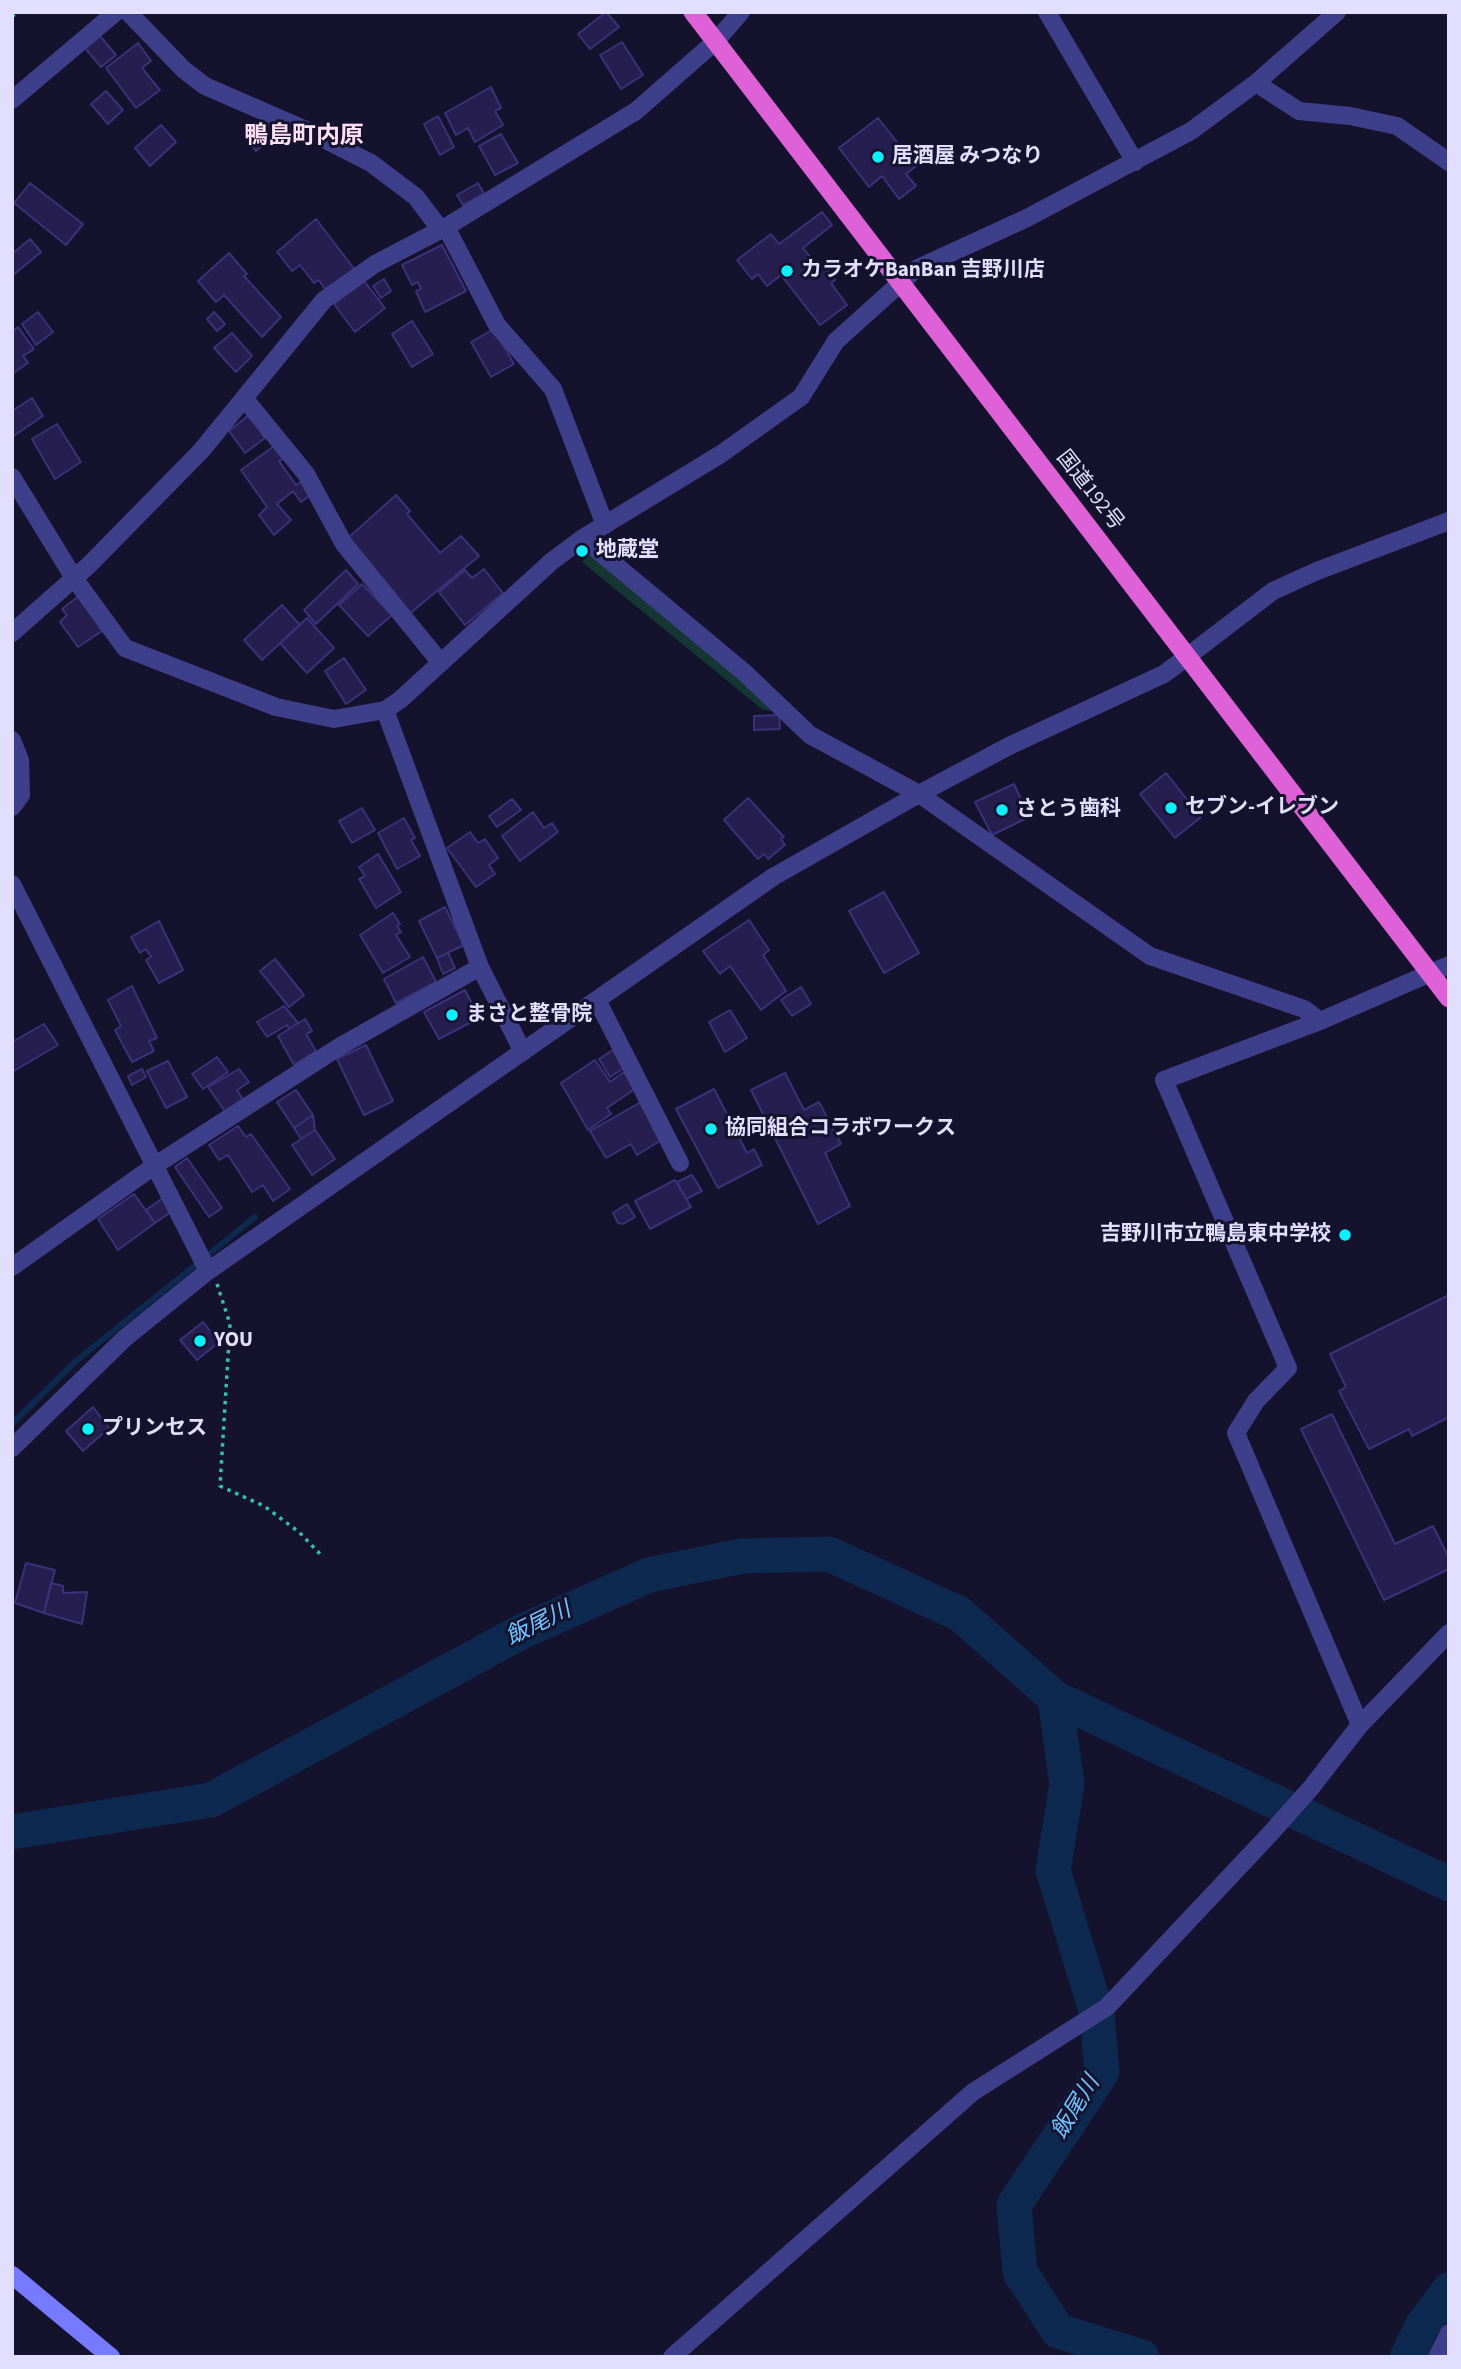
<!DOCTYPE html>
<meta charset="utf-8">
<style>
body{margin:0}
#map{position:relative;width:1461px;height:2369px;overflow:hidden;background:#15122d;font-family:"Source Sans 3",sans-serif}
canvas{display:block}
.frame{position:absolute;inset:0;border:14px solid #e1deff;pointer-events:none}
</style>
<div id="map">
<canvas width="1461" height="2369"></canvas>
<div class="frame"></div>
</div>
<script>
const context = document.querySelector('canvas').getContext('2d');
context.lineJoin = 'round';
function fillPath(path, color) { context.fillStyle = color; context.fill(path, 'evenodd'); }
const toPath = rows => new Path2D(rows.map(r => 'M' + r).join(''));
function strokePath(path, color, width, dash) { context.strokeStyle = color; context.lineWidth = width; context.lineCap = dash ? 'butt' : 'round'; context.setLineDash(dash || []); context.stroke(path); }
function write(font, color, halo, rows, align = 'center') {
  context.font = font + ' "Source Sans 3","Noto Sans JP",sans-serif'; context.lineWidth = 6; context.setLineDash([]); context.textBaseline = 'middle'; context.strokeStyle = halo; context.fillStyle = color; for (const [text, x, y, turn = 0] of rows) {
    context.save(); context.translate(x, y); context.rotate((+turn || 0) * Math.PI / 180); context.textAlign = isNaN(turn) ? turn : align; if (halo) context.strokeText(text, 0, 0); context.fillText(text, 0, 0); context.restore();
  }
}
fillPath(toPath([
 [591,553,742,680,775,711,763,710,582,562]
]), '#153734');
strokePath(toPath([
 [12,1424,76,1361,255,1217]
]), '#0e2950', 6);
strokePath(toPath([
 [1055,1698,1067,1784,1053,1870,1097,2014,1102,2072,1014,2205,1020,2272,1058,2331,1142,2357],
 [12,1832,211,1800,521,1632,649,1575,742,1556,829,1554,960,1614,1055,1698,1449,1884],
 [1407,2357,1422,2326,1449,2290]
]), '#0e2950', 35);
const building = toPath([
 [606,12,619,27,590,49,578,34,606,12],
 [100,36,116,55,101,67,85,48,100,36],
 [622,42,643,75,621,89,600,55,622,42],
 [138,43,151,61,142,68,160,90,136,108,106,68,138,43],
 [491,87,501,108,495,111,503,125,475,142,468,128,456,135,445,113,491,87],
 [106,91,123,110,108,124,91,104,106,91],
 [438,116,454,147,440,155,424,124,438,116],
 [878,118,916,166,906,174,916,186,899,199,882,176,869,187,839,148,878,118],
 [266,122,276,134,256,151,246,139,266,122],
 [161,125,176,142,150,166,135,148,161,125],
 [501,134,518,163,495,175,479,146,501,134],
 [30,183,83,224,66,245,14,203,30,183],
 [478,183,484,194,463,205,457,195,478,183],
 [822,212,832,225,803,248,819,268,824,266,835,280,831,283,847,305,820,325,781,275,767,286,758,274,752,279,737,260,771,234,779,244,822,212],
 [316,219,355,270,325,289,319,280,314,283,300,265,292,271,277,252,316,219],
 [30,239,41,252,12,276,12,254,30,239],
 [442,245,466,291,425,312,416,291,421,289,418,282,412,285,402,265,442,245],
 [229,253,247,274,244,276,281,317,262,337,224,295,216,302,198,281,229,253],
 [384,279,391,291,381,298,373,286,384,279],
 [364,281,385,308,355,332,334,304,364,281],
 [38,312,53,332,36,345,22,324,38,312],
 [214,312,225,324,217,331,207,319,214,312],
 [412,321,433,354,412,367,392,334,412,321],
 [18,327,34,349,23,356,28,363,12,374,12,332,18,327],
 [494,329,514,364,491,377,471,342,494,329],
 [232,333,252,356,236,372,214,348,232,333],
 [32,398,43,416,12,437,12,411,32,398],
 [249,415,265,438,245,453,229,431,249,415],
 [57,424,81,462,55,479,32,439,57,424],
 [274,446,284,458,279,461,296,485,302,481,312,494,301,502,293,491,277,504,291,520,274,535,259,515,267,507,241,470,274,446],
 [396,495,410,511,407,514,440,553,461,536,479,556,408,615,346,540,396,495],
 [484,569,503,593,465,625,439,592,465,570,472,578,484,569],
 [346,570,358,584,316,624,304,610,346,570],
 [362,584,392,615,368,636,339,605,362,584],
 [80,595,105,629,78,647,60,622,67,615,62,609,80,595],
 [282,605,300,625,262,660,244,640,282,605],
 [307,618,334,648,307,673,280,643,307,618],
 [344,658,366,690,346,704,325,671,344,658],
 [779,715,780,729,754,730,754,716,779,715],
 [1166,773,1201,817,1175,838,1140,794,1166,773],
 [1014,784,1029,817,992,835,975,802,1014,784],
 [748,798,784,837,781,839,785,845,768,859,764,854,758,859,724,820,748,798],
 [512,799,521,810,497,827,489,816,512,799],
 [362,808,375,830,352,843,339,821,362,808],
 [533,812,544,828,552,823,558,832,520,861,502,836,533,812],
 [404,818,415,838,411,840,420,856,397,869,378,833,404,818],
 [470,832,478,843,485,839,498,858,489,865,495,874,476,887,447,848,470,832],
 [378,854,401,892,376,908,359,879,365,876,359,867,378,854],
 [884,892,919,953,884,973,849,911,884,892],
 [445,907,464,945,437,958,419,921,445,907],
 [393,913,400,924,397,926,401,932,396,935,410,957,383,973,360,935,393,913],
 [749,920,769,950,763,955,786,991,761,1010,730,966,720,974,703,951,749,920],
 [159,921,183,970,159,983,146,960,151,957,146,949,140,953,131,937,159,921],
 [448,953,455,968,443,974,437,958,448,953],
 [423,957,436,982,396,1003,384,979,423,957],
 [275,959,304,995,289,1007,260,971,275,959],
 [132,986,157,1038,149,1041,154,1051,132,1062,115,1030,121,1026,108,1000,132,986],
 [801,987,811,1004,792,1016,781,1000,801,987],
 [465,990,479,1018,439,1039,424,1012,465,990],
 [284,1006,298,1023,289,1029,287,1025,267,1037,257,1022,284,1006],
 [730,1010,747,1038,725,1052,709,1022,730,1010],
 [305,1019,312,1031,306,1034,316,1051,294,1065,278,1036,305,1019],
 [44,1024,58,1045,12,1072,12,1042,44,1024],
 [366,1045,393,1101,364,1115,337,1059,366,1045],
 [613,1050,624,1068,610,1077,599,1059,613,1050],
 [217,1057,228,1072,203,1089,192,1074,217,1057],
 [595,1060,610,1082,624,1072,635,1089,607,1108,611,1114,588,1130,561,1083,595,1060],
 [168,1061,187,1097,166,1108,147,1071,168,1061],
 [142,1069,146,1077,132,1085,128,1076,142,1069],
 [239,1069,249,1082,237,1090,245,1103,226,1113,208,1087,239,1069],
 [785,1073,804,1110,819,1102,841,1144,825,1153,850,1206,818,1224,751,1090,785,1073],
 [714,1089,747,1153,754,1149,762,1165,718,1188,676,1109,714,1089],
 [296,1090,313,1115,294,1128,277,1102,296,1090],
 [641,1102,663,1139,637,1155,631,1144,606,1158,590,1131,641,1102],
 [313,1115,315,1130,301,1139,294,1128,313,1115],
 [238,1126,246,1137,251,1134,290,1189,273,1201,263,1185,252,1192,228,1155,219,1160,209,1145,238,1126],
 [315,1130,335,1159,312,1175,292,1145,315,1130],
 [187,1158,222,1208,209,1217,175,1167,187,1158],
 [692,1175,702,1191,686,1199,677,1182,692,1175],
 [675,1180,691,1207,650,1229,635,1201,675,1180],
 [134,1194,155,1223,118,1250,98,1219,134,1194],
 [163,1198,171,1212,155,1223,146,1210,163,1198],
 [627,1204,635,1217,623,1224,618,1223,613,1213,627,1204],
 [1449,1295,1449,1417,1412,1436,1409,1429,1369,1449,1339,1391,1346,1387,1330,1354,1449,1295],
 [203,1322,219,1342,197,1360,180,1340,203,1322],
 [93,1407,109,1428,83,1451,66,1431,93,1407],
 [1332,1414,1395,1544,1433,1526,1449,1558,1449,1569,1384,1600,1301,1429,1332,1414],
 [26,1563,55,1570,44,1613,15,1603,26,1563],
 [51,1583,63,1586,63,1593,87,1592,82,1624,44,1613,51,1583]
]);
fillPath(building, '#261e4e');
strokePath(building, '#3b317a', 2);
strokePath(toPath([
 [12,17,17,12],
 [217,1284,230,1324,220,1486,264,1506,299,1532,322,1556]
]), '#32bfb0', 3.5, [3.5, 5]);
strokePath(toPath([
 [128,12,184,70,205,86,306,130,371,163,416,197,440,229],
 [1047,12,1135,162],
 [1256,83,1299,111,1350,116,1397,126,1449,162],
 [12,100,116,12],
 [446,227,497,325,553,389,605,525],
 [244,398,306,474,344,544,441,663],
 [12,477,74,578,125,648,276,707,334,719,385,710,400,700,552,561,583,538,721,454,801,397,836,341,916,269,1027,218,1191,131,1256,83,1337,12],
 [583,538,745,673,810,735,919,794,1150,956,1304,1009,1320,1021,1449,965],
 [12,633,89,565,201,451,324,300,375,264,446,227,636,111,717,40,741,12],
 [1188,656,1273,591,1317,571,1449,521],
 [385,710,480,967,523,1052],
 [12,740,20,760,21,795,12,807],
 [12,884,208,1271],
 [598,1002,680,1163],
 [1320,1021,1164,1080,1288,1368,1256,1401,1236,1433,1360,1725],
 [12,1267,154,1166,339,1047,480,967],
 [672,2357,973,2092,1107,2007,1269,1835,1310,1789,1360,1725,1449,1633],
 [1437,2357,1449,2333]
]), '#3e3f8b', 18);
strokePath(toPath([
 [12,1448,125,1338,208,1271,773,877,919,794,1009,746,1164,674,1188,656]
]), '#3e3f8b', 18);
strokePath(toPath([
 [12,2275,111,2357]
]), '#767afe', 18);
strokePath(toPath([
 [693,12,1449,998]
]), '#de61d8', 19);
for (const [x, y, r, color] of [
 [878,157,7,"#0cf0fd"],
 [787,271,7,"#0cf0fd"],
 [582,551,7,"#0cf0fd"],
 [1171,808,7,"#0cf0fd"],
 [1002,810,7,"#0cf0fd"],
 [452,1015,7,"#0cf0fd"],
 [711,1129,7,"#0cf0fd"],
 [1345,1235,7,"#0cf0fd"],
 [200,1341,7,"#0cf0fd"],
 [88,1429,7,"#0cf0fd"]
]) { const dot = new Path2D(); dot.arc(x, y, r, 0, 2 * Math.PI); context.fillStyle = color; context.fill(dot); strokePath(dot, '#15122d', 2.5); }
write('bold 21px', '#e1deff', '#15122d', [
 ["居酒屋 みつなり",892,157],
 ["カラオケBanBan 吉野川店",801,271],
 ["地蔵堂",596,551],
 ["セブン-イレブン",1185,808],
 ["さとう歯科",1016,810],
 ["まさと整骨院",466,1015],
 ["協同組合コラボワークス",725,1129],
 ["吉野川市立鴨島東中学校",1331,1235,"right"],
 ["YOU",214,1341],
 ["プリンセス",102,1429]
], 'left');
write('21px', '#e1deff', '#15122d', [
 ["国道192号",1089,491,52]
]);
write('italic 23px', '#6ec2fe', '#15122d', [
 ["飯尾川",539,1625,-26],
 ["飯尾川",1077,2108,-58]
]);
write('bold 24px', '#ffe0f5', '#15122d', [
 ["鴨島町内原",304,138]
]);
</script>
